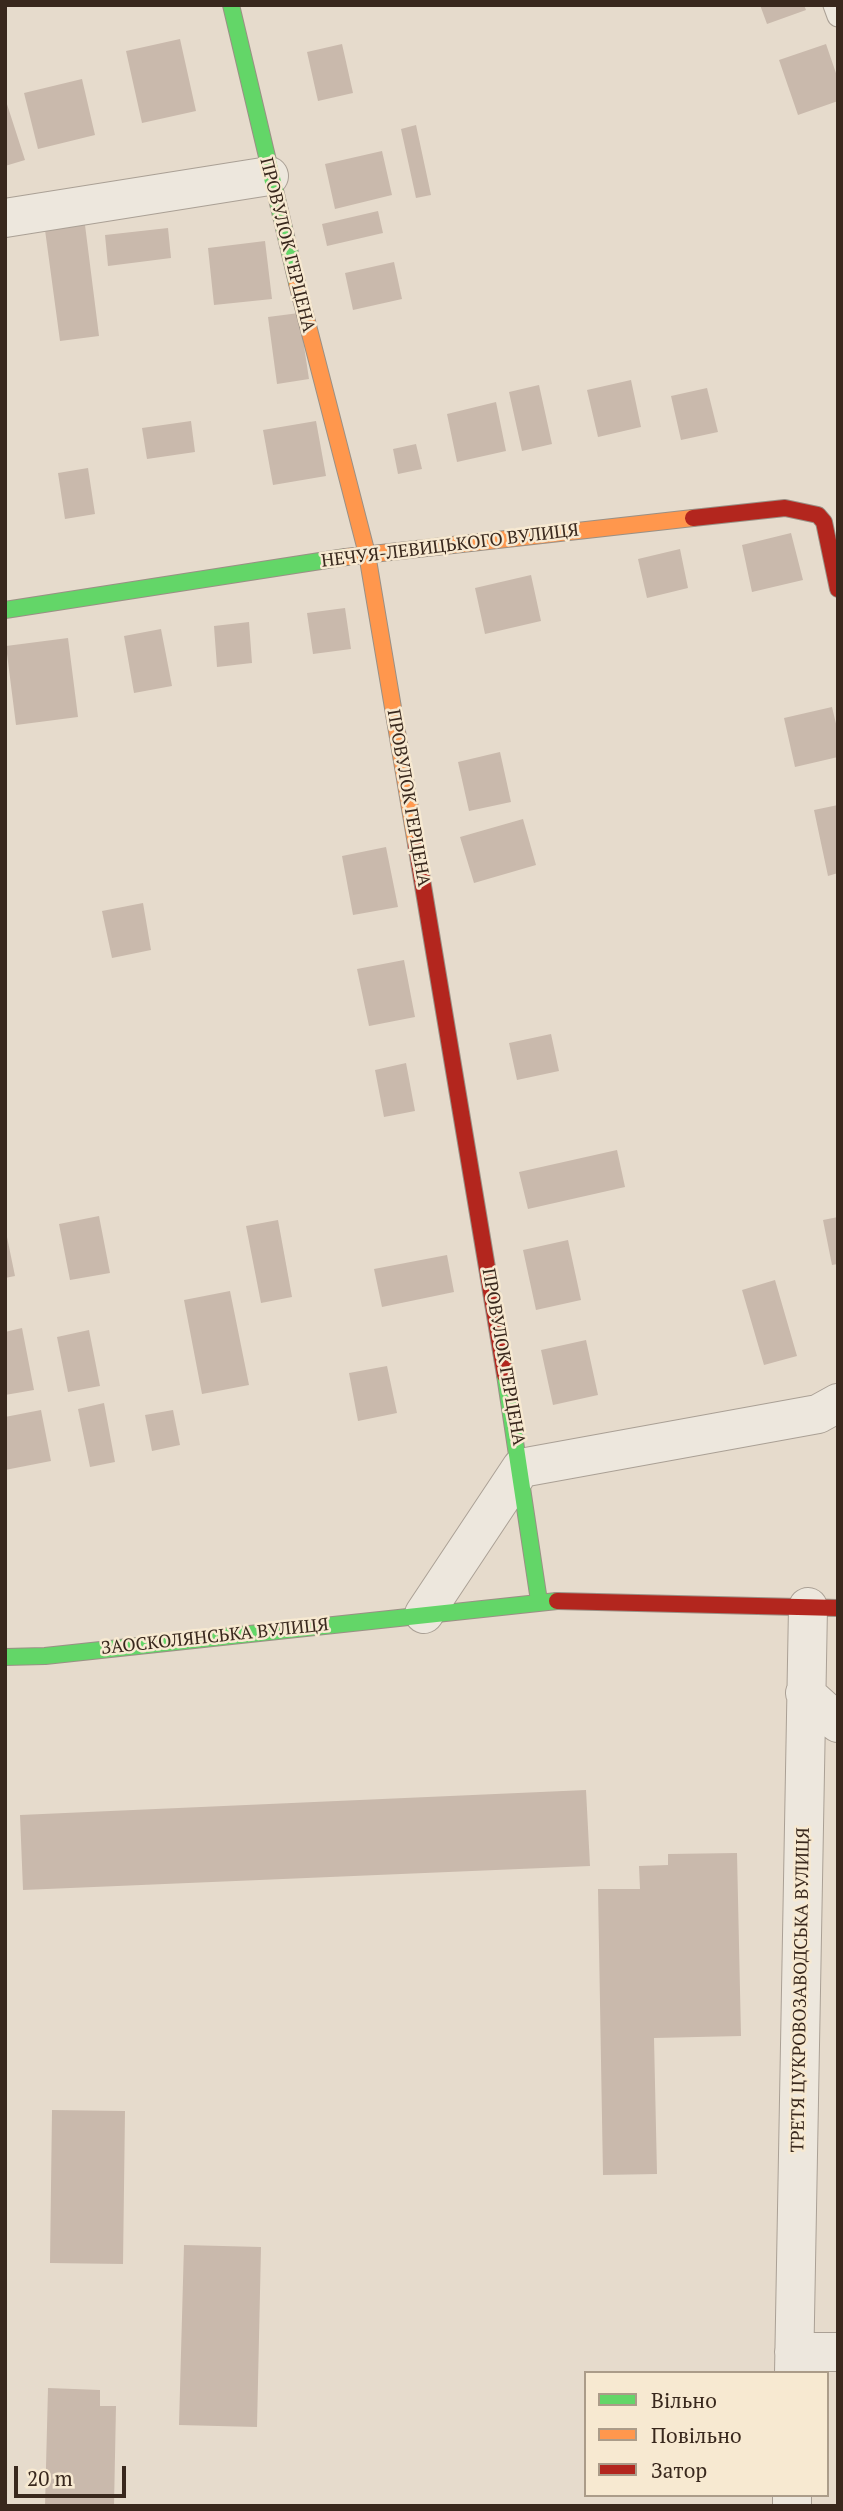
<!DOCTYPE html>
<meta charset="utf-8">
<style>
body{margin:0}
#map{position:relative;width:843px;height:2511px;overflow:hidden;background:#e6dbcc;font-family:"PT Serif",serif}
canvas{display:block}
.frame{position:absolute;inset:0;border:7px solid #39281d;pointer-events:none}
.legend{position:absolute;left:584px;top:2371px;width:245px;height:126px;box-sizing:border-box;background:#f7e9d1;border:2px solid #ab9c89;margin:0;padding:9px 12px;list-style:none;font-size:21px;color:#39281d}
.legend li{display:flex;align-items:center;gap:14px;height:35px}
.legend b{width:35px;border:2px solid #ab9c89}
.scale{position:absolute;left:14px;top:2466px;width:112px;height:32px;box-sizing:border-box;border:4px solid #39281d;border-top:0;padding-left:9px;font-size:21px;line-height:24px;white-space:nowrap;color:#39281d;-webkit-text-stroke:5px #f7e9d1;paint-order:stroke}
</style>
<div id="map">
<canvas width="843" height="2511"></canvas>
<div class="frame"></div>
<ul class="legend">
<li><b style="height:9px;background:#63d668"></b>Вільно</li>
<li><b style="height:9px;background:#ff974d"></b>Повільно</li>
<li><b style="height:9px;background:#b3261e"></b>Затор</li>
</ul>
<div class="scale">20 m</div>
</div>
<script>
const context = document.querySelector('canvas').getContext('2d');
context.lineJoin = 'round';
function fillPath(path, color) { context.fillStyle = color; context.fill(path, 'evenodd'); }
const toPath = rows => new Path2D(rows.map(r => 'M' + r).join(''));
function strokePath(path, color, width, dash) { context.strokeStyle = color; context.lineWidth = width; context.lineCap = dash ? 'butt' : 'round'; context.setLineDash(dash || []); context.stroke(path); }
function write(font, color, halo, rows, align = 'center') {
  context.font = font + ' "PT Serif",serif'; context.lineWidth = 5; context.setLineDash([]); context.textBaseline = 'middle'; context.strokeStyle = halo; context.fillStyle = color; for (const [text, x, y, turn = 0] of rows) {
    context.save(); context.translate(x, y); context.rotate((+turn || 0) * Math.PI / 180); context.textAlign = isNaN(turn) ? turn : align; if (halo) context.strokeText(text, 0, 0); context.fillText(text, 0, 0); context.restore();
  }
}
fillPath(toPath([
 [760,5,804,5,806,10,767,24],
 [180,39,196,111,142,123,126,51],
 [342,44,353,93,318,101,307,52],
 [826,44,838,79,838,101,798,115,779,60],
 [82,79,95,135,38,149,24,93],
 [5,98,25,160,5,166],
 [416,125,431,195,416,198,401,129],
 [382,151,392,195,335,209,325,164],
 [378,211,383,233,327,246,322,224],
 [85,225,99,336,60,341,45,230],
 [168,228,171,258,108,266,105,235],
 [265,241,272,299,214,305,208,248],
 [394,262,402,299,353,310,345,273],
 [299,313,309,379,277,384,268,317],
 [631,380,641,427,598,437,587,390],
 [539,385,552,444,522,451,509,392],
 [707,388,718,432,681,440,671,396],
 [496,402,506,451,457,462,447,414],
 [191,421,195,452,147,459,142,428],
 [316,421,326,476,273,485,263,430],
 [416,444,422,469,398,474,393,449],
 [88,468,95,514,65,519,58,473],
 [791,533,803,580,752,592,742,545],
 [680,549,688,588,647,598,638,559],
 [531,575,541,621,485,634,475,588],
 [345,608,351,649,313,654,307,613],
 [249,622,252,663,217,667,214,626],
 [161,629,172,686,134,693,124,636],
 [68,638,78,717,16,725,6,646],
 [832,707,838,732,838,757,795,767,784,718],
 [500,752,511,802,469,811,458,762],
 [838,805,838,873,828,876,814,810],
 [523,819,536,865,474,883,460,837],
 [386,847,398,907,353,915,342,856],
 [143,903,151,950,112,958,102,911],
 [404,960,415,1017,369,1026,357,969],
 [551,1034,559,1071,517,1080,509,1043],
 [406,1063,415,1111,384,1117,375,1070],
 [617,1150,625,1187,528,1209,519,1172],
 [99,1216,110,1273,70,1280,59,1224],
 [838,1217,838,1264,832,1265,823,1220],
 [278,1220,292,1297,261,1303,246,1226],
 [7,1237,15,1276,5,1278,5,1238],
 [568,1240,581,1300,536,1310,523,1250],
 [447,1255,454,1292,382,1307,374,1269],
 [775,1280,797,1356,764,1365,742,1290],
 [230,1291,249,1385,202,1394,184,1300],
 [22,1328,34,1390,5,1395,5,1332],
 [89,1330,100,1386,68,1392,57,1337],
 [586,1340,598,1395,553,1405,541,1350],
 [387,1366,397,1413,358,1421,349,1373],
 [104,1403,115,1462,90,1467,78,1409],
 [41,1410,51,1461,5,1470,5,1417],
 [173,1410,180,1445,152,1451,145,1415],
 [586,1790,590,1866,23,1890,20,1815],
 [737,1853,741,2036,654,2038,657,2174,603,2175,598,1889,640,1889,639,1866,668,1865,668,1854],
 [52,2110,125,2111,123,2264,50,2263],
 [184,2245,261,2247,257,2427,179,2425],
 [48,2388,100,2390,100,2406,116,2406,114,2506,45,2506]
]), '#c9b9ac');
const lane = toPath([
 [834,5,838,16]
]);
const street = toPath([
 [5,218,269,176],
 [424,1614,521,1468,818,1414,838,1403],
 [805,1693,838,1723],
 [794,2352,838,2352],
 [794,2373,808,1607],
 [792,2506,792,2495]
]);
const fast = toPath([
 [231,5,297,283],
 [5,610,346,557],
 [505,1375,539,1601],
 [5,1657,45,1656,557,1601]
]);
const slow = toPath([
 [297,283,367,554,416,844],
 [346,557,693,518]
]);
const jam = toPath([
 [693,518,785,508,818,515,824,522,838,589],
 [416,844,505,1375],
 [557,1601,838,1608]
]);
strokePath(lane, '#aaa095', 23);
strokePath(street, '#aaa095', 40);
strokePath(fast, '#9a9085', 18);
strokePath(slow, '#9a9085', 18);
strokePath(jam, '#9a9085', 18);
strokePath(lane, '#ede7dd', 21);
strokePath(street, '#ede7dd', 38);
strokePath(fast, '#63d668', 16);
strokePath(slow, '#ff974d', 16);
strokePath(jam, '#b3261e', 16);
write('18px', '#39281d', '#f7e9d1', [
 ["ПРОВУЛОК ГЕРЦЕНА",287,245,76],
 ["НЕЧУЯ-ЛЕВИЦЬКОГО ВУЛИЦЯ",450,546,-7],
 ["ПРОВУЛОК ГЕРЦЕНА",408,798,80],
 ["ПРОВУЛОК ГЕРЦЕНА",503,1357,80],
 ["ЗАОСКОЛЯНСЬКА ВУЛИЦЯ",215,1637,-6],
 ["ТРЕТЯ ЦУКРОВОЗАВОДСЬКА ВУЛИЦЯ",801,1990,-89]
]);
</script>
